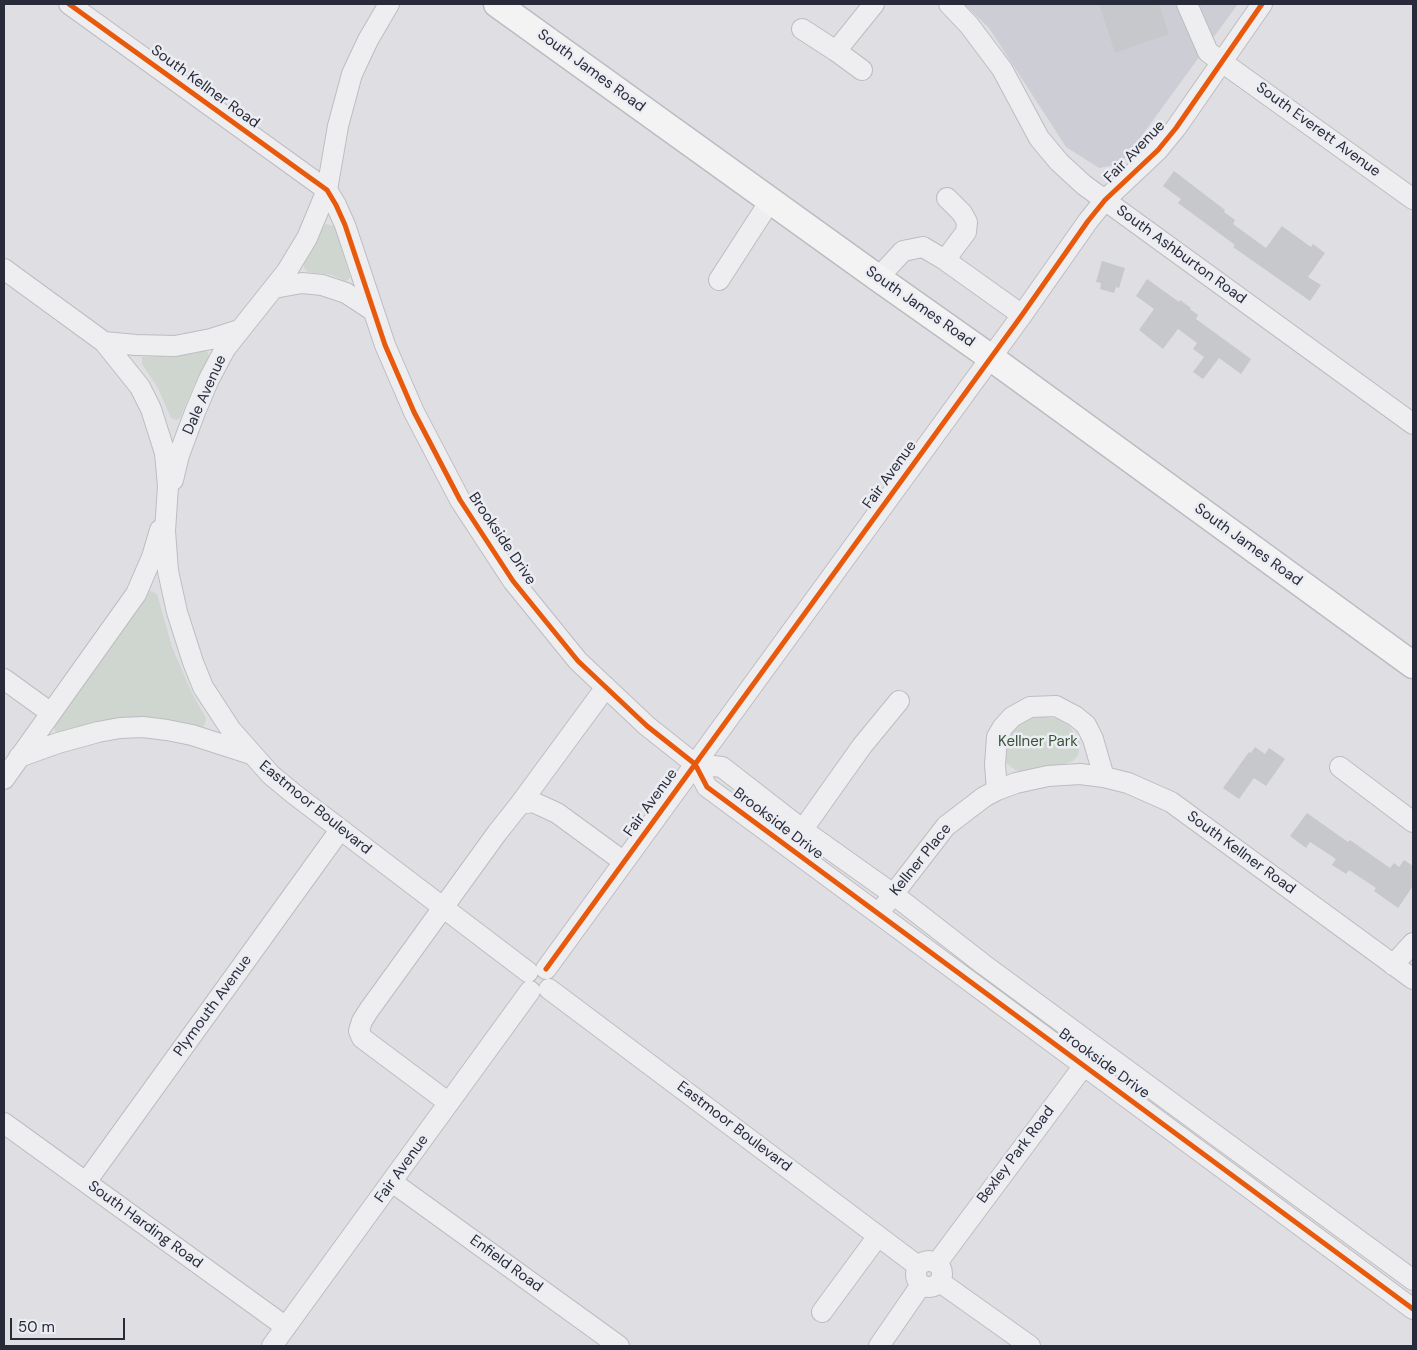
<!DOCTYPE html>
<style>
body{margin:0}
#map{position:relative;width:1417px;height:1350px;overflow:hidden;background:#dfdfe3;font-family:"DM Sans",sans-serif}
canvas{display:block}
.frame{position:absolute;inset:0;border:5px solid #282b39;pointer-events:none}
.scale{position:absolute;left:10px;top:1318px;width:115px;height:22px;box-sizing:border-box;border:2px solid #282b39;border-top:0;padding-left:6px;font-size:15px;line-height:18px;white-space:nowrap;color:#282b39;-webkit-text-stroke:4px #ecedf3;paint-order:stroke}
</style>
<div id="map">
<canvas width="1417" height="1350"></canvas>
<div class="frame"></div>
<div class="scale">50 m</div>
</div>
<script>
const context = document.querySelector('canvas').getContext('2d');
context.lineJoin = 'round';
function fillPath(path, color) { context.fillStyle = color; context.fill(path, 'evenodd'); }
const toPath = rows => new Path2D(rows.map(r => 'M' + r).join(''));
function strokePath(path, color, width, dash) { context.strokeStyle = color; context.lineWidth = width; context.lineCap = dash ? 'butt' : 'round'; context.setLineDash(dash || []); context.stroke(path); }
function write(font, color, halo, rows, align = 'center') {
  context.font = font + ' "DM Sans",sans-serif'; context.lineWidth = 5; context.setLineDash([]); context.textBaseline = 'middle'; context.strokeStyle = halo; context.fillStyle = color; for (const [text, x, y, turn = 0] of rows) {
    context.save(); context.translate(x, y); context.rotate((+turn || 0) * Math.PI / 180); context.textAlign = isNaN(turn) ? turn : align; if (halo) context.strokeText(text, 0, 0); context.fillText(text, 0, 0); context.restore();
  }
}
fillPath(toPath([
 [964,4,1238,4,1121,164,1099,168,1066,147,989,28]
]), '#cdced5');
fillPath(toPath([
 [326,224,331,225,335,227,350,277,348,280,344,281,332,275,308,272,304,268,304,263,310,254,322,227],
 [203,350,208,352,209,357,194,385,180,418,176,420,171,418,158,388,142,364,142,357,176,355],
 [151,591,157,594,172,647,192,693,206,718,205,724,203,727,198,728,58,733,55,731,53,725,145,594],
 [1040,716,1057,719,1070,727,1079,740,1080,745,1078,755,1073,761,1065,764,1020,771,1015,770,1004,761,1004,745,1014,728,1030,718]
]), '#ced6cf');
fillPath(toPath([
 [1099,4,1159,4,1169,34,1115,53],
 [1174,171,1225,210,1224,212,1235,220,1233,224,1266,248,1282,226,1311,247,1313,244,1325,253,1308,277,1321,285,1310,301,1233,247,1235,245,1178,203,1181,199,1163,186],
 [1102,261,1125,268,1119,288,1116,287,1114,293,1100,289,1101,283,1096,282],
 [1147,279,1179,302,1180,300,1191,308,1190,309,1198,315,1196,319,1251,359,1241,374,1219,358,1203,379,1193,372,1204,357,1193,349,1197,343,1178,329,1163,349,1139,330,1154,309,1136,296],
 [1255,747,1265,754,1269,748,1285,759,1266,786,1254,778,1239,799,1223,788,1249,752,1251,753],
 [1307,813,1348,842,1350,840,1390,868,1394,863,1399,867,1404,860,1413,866,1413,886,1398,908,1374,891,1376,888,1349,870,1346,874,1332,865,1336,859,1310,842,1306,848,1290,836]
]), '#c7c8cb');
const minor = toPath([
 [69,4,327,190,336,205,345,225,385,345,414,412,460,500,513,581,578,661,647,726,695,764,707,787,1413,1309],
 [949,4,969,25,1002,69,1039,138,1059,162,1084,185,1413,424],
 [1187,4,1208,52,1413,199],
 [802,29,836,51,874,4],
 [836,51,862,70],
 [945,260,966,232,967,222,962,213,947,198],
 [4,269,104,342,140,387,151,409,165,453,168,486,165,531,168,571,177,612,193,662,203,687,231,730,271,775,294,794,528,972],
 [878,278,903,251,923,247,945,260,1022,315],
 [719,280,770,201],
 [274,288,302,283,322,285,346,293,372,310],
 [104,342,136,345,175,346,211,339,239,330],
 [173,480,179,455,195,412,209,379,225,349,287,271,307,238,327,190,338,126,352,74,368,40,389,4],
 [4,679,51,713],
 [19,757,58,743,98,732,120,728,143,727,167,730,192,735,251,754],
 [695,764,722,767,803,830,893,894,983,964,1097,1048,1413,1280],
 [1340,767,1413,822],
 [4,779,136,594,152,557,160,530],
 [997,790,995,765,997,737,1003,727,1012,717,1030,707,1056,706,1075,716,1086,725,1093,739,1104,777],
 [520,804,606,687],
 [796,839,862,746,899,701],
 [885,905,946,826,984,797,997,790,1016,783,1048,776,1080,774,1104,777,1128,783,1171,802,1413,979],
 [1393,965,1413,943],
 [546,969,1022,315,1088,221,1105,200,1158,150,1176,128,1262,4],
 [549,989,918,1266],
 [449,1103,362,1038,359,1031,362,1021,369,1010,497,833,520,804,533,802,557,813,624,862],
 [4,1123,286,1327],
 [86,1182,340,830],
 [392,1182,619,1346],
 '916 1274a13 13 0 1 1 26 0a13 13 0 1 1-26 0Z',
 [937,1263,1091,1056],
 [940,1282,1030,1346],
 [822,1312,878,1236],
 [272,1346,530,991],
 [879,1346,921,1285]
]);
const major = toPath([
 [497,4,878,278,990,357,1413,665]
]);
strokePath(minor, '#bdbdc1', 22);
strokePath(major, '#bbbcc0', 29);
strokePath(minor, '#eeeef0', 20);
strokePath(major, '#f3f3f4', 26);
strokePath(toPath([
 [69,4,327,190,336,205,345,225,385,345,414,412,460,500,513,581,578,661,647,726,695,764,707,787,1413,1309],
 [546,969,1022,315,1088,221,1105,200,1158,150,1176,128,1262,4]
]), '#e8590c', 5);
write('15px', '#282b39', '#ecedf3', [
 ["South James Road",591,71,36],
 ["South Kellner Road",205,87,36],
 ["South Everett Avenue",1318,130,36],
 ["Fair Avenue",1135,152,-46],
 ["South Ashburton Road",1181,255,36],
 ["South James Road",920,307,35],
 ["Dale Avenue",205,395,-66],
 ["Fair Avenue",890,475,-54],
 ["Brookside Drive",502,539,56],
 ["South James Road",1248,545,36],
 ["Fair Avenue",651,803,-54],
 ["Eastmoor Boulevard",315,808,39],
 ["Brookside Drive",778,824,37],
 ["South Kellner Road",1241,853,36],
 ["Kellner Place",921,860,-51],
 ["Plymouth Avenue",213,1006,-54],
 ["Brookside Drive",1104,1064,36],
 ["Eastmoor Boulevard",734,1127,37],
 ["Bexley Park Road",1016,1155,-53],
 ["Fair Avenue",402,1169,-54],
 ["South Harding Road",145,1225,36],
 ["Enfield Road",506,1264,36]
]);
write('15px', '#375337', '#ecedf3', [
 ["Kellner Park",1038,742]
]);
</script>
